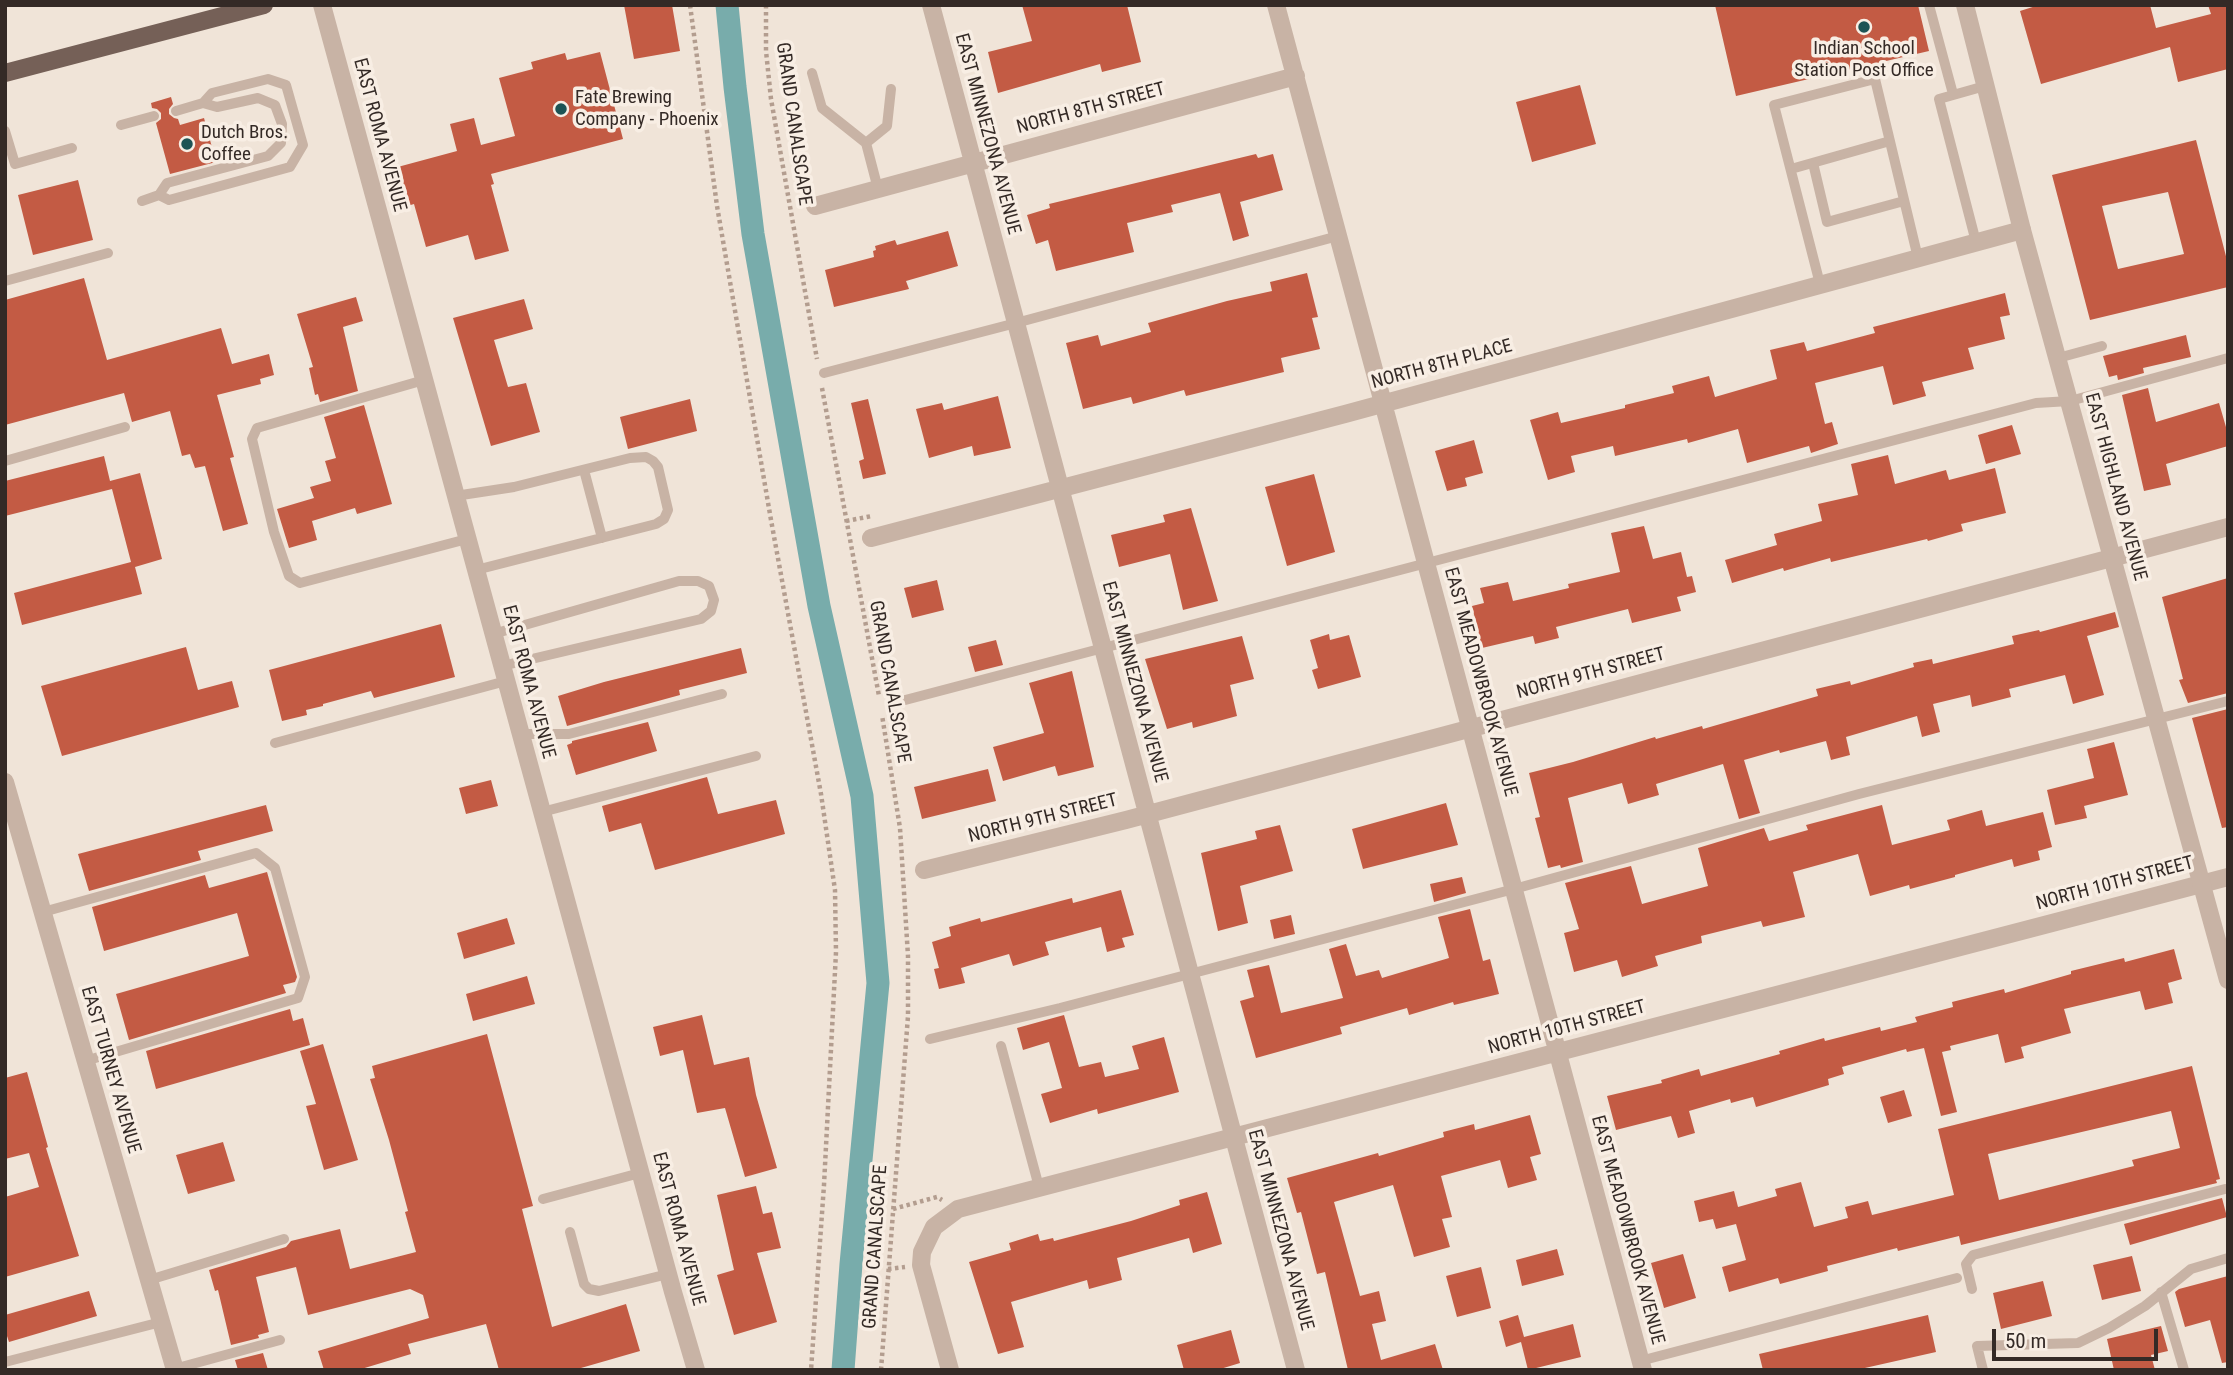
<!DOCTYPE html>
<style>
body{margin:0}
#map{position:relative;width:2233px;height:1375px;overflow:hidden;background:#f0e4d8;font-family:"Roboto Condensed",sans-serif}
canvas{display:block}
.frame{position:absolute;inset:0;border:7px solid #342a26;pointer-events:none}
.scale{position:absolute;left:1992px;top:1329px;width:166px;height:32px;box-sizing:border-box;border:4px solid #342a26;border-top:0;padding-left:9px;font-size:21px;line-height:24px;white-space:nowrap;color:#342a26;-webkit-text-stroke:5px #f8eee4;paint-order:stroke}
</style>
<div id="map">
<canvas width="2233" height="1375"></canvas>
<div class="frame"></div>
<div class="scale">50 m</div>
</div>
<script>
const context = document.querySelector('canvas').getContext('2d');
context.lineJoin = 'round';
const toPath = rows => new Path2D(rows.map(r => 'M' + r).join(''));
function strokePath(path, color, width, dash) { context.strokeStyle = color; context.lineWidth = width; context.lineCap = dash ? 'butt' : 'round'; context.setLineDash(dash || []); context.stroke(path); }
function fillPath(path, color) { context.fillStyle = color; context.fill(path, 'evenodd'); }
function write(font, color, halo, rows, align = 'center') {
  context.font = font + ' "Roboto Condensed",sans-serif'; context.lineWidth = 7; context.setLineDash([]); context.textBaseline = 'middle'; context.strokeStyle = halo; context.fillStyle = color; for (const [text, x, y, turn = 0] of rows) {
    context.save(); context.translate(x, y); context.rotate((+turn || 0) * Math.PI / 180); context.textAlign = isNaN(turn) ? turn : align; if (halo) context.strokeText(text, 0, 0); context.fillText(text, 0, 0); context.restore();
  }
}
strokePath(toPath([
 [727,5,735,87,753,234,819,606,862,796,878,983,851,1264,843,1370]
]), '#78acab', 23);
fillPath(toPath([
 [624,5,672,5,680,51,634,59],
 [1022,5,1127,5,1141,62,1102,72,1100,64,998,93,988,52,1032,41],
 [1715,5,1918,5,1929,51,1736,96],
 [2039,5,2150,5,2156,28,2211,14,2208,5,2228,5,2228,69,2178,82,2170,47,2041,84,2020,11],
 [600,52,623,139,491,174,494,184,491,185,509,251,475,260,468,235,426,247,414,204,404,207,394,168,457,151,450,124,474,118,481,145,515,136,499,78,533,69,531,62,565,53,567,60],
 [1580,85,1596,144,1532,162,1516,102],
 [171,97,173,104,169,109,169,114,174,118,178,119,180,125,204,118,216,162,170,174,156,123,161,119,161,113,157,109,152,108,151,103],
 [2196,140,2228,264,2228,287,2090,320,2052,175],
 [2168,192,2184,254,2118,269,2102,206],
 [1256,154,1258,158,1273,154,1283,190,1240,202,1249,236,1233,241,1220,193,1171,205,1173,212,1127,223,1134,252,1056,271,1048,240,1036,244,1027,215,1050,208,1049,204],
 [78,180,93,240,33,255,18,195],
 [948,231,958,266,906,281,909,289,834,307,825,270,874,257,873,251,876,250,875,246,895,240,897,245],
 [1307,273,1318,317,1312,318,1320,349,1281,358,1284,372,1186,396,1184,390,1133,404,1131,397,1083,409,1066,343,1098,335,1101,346,1151,332,1148,323,1227,301,1272,291,1270,282],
 [84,278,107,360,221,328,232,364,269,354,274,375,260,379,261,384,217,395,234,457,230,458,248,524,223,531,205,466,195,468,190,454,182,456,170,411,132,422,124,393,5,425,5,300],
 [2005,293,2010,315,2000,317,2005,339,1968,348,1974,369,1922,382,1926,396,1893,405,1883,366,1815,383,1825,424,1832,422,1838,444,1811,453,1809,446,1747,463,1738,429,1688,443,1687,439,1615,456,1613,446,1571,456,1575,472,1548,480,1530,420,1558,412,1561,423,1625,408,1625,405,1674,393,1672,386,1709,376,1715,397,1777,379,1770,350,1804,342,1807,351,1875,333,1873,327],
 [356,297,363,321,343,327,358,391,320,402,318,394,315,395,309,368,313,367,297,314],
 [524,299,533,329,494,340,508,387,526,383,540,432,491,446,453,318],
 [2186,335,2191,357,2143,368,2144,373,2118,380,2117,375,2109,377,2103,356],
 [2148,388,2156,422,2219,403,2228,434,2228,446,2166,464,2171,485,2144,491,2122,395],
 [998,396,1011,448,974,456,972,446,929,458,916,409,942,403,944,410],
 [690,399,697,431,628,449,620,417],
 [868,399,886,474,863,479,859,461,864,459,851,403],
 [364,405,392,504,357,514,355,508,312,521,317,540,289,548,277,509,314,498,310,487,331,481,325,461,336,458,324,417],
 [2012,425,2021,454,1986,464,1978,435],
 [1474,440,1483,473,1465,478,1467,486,1447,491,1435,451],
 [1888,455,1895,484,1946,470,1949,480,1995,468,2006,513,1961,524,1963,531,1928,541,1927,539,1831,562,1830,558,1784,571,1783,568,1732,583,1725,560,1777,545,1774,534,1822,521,1818,504,1858,495,1851,464],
 [104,456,110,481,140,473,162,559,135,567,142,594,22,625,14,593,131,562,112,489,5,516,5,481],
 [1314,474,1335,552,1287,566,1265,487],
 [1191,508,1218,601,1183,610,1170,554,1119,567,1111,535,1165,522,1163,515],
 [1644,526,1653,559,1681,552,1687,577,1692,576,1696,592,1677,597,1681,611,1632,623,1628,609,1556,627,1559,638,1535,644,1533,636,1482,648,1472,606,1484,603,1480,588,1508,582,1513,601,1569,588,1568,584,1620,572,1611,533],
 [2228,578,2228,693,2188,703,2179,680,2183,679,2162,597],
 [937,580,944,610,912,618,904,588],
 [2115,612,2119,627,2087,636,2104,695,2073,704,2065,675,2009,689,2011,697,1972,707,1970,695,1933,704,1940,732,1922,737,1917,716,1846,737,1850,755,1831,760,1826,741,1780,753,1779,750,1744,760,1760,813,1739,819,1723,764,1656,784,1659,795,1628,804,1622,783,1568,798,1583,862,1561,868,1560,865,1548,868,1535,818,1540,817,1529,773,1573,762,1655,737,1656,739,1702,726,1703,729,1818,696,1816,689,1850,681,1851,685,1914,667,1913,663,1932,659,1933,664,2014,644,2012,636,2039,630,2040,632],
 [441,624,455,677,374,698,371,691,323,704,323,706,306,710,307,715,282,721,269,670],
 [1329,634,1330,640,1349,635,1361,677,1318,689,1312,670,1318,668,1310,640],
 [1242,636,1254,679,1230,685,1237,716,1193,728,1192,722,1167,729,1145,659],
 [996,640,1003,665,975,672,968,647],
 [186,647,198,690,232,681,239,707,62,756,41,686],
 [741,648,747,673,679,690,680,695,567,726,558,696,604,682],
 [1072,671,1094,767,1058,776,1055,766,1003,781,993,747,1044,733,1029,683],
 [2228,709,2228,827,2222,828,2192,718],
 [648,722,657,751,576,775,567,745,572,743,572,741],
 [2114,742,2128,795,2084,806,2087,818,2055,825,2047,790,2094,778,2087,749],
 [988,769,996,801,922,819,914,787],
 [707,777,718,814,776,800,785,834,655,870,641,823,609,832,602,806],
 [491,780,498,806,466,814,459,788],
 [1446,803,1458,845,1363,869,1352,829],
 [266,805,273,831,198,851,201,860,89,891,78,854],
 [1882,805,1892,845,1950,830,1947,820,1982,810,1986,826,2043,812,2052,847,2038,851,2040,860,2014,867,2012,859,1955,875,1955,877,1910,889,1909,885,1870,896,1858,854,1793,872,1805,917,1763,927,1761,921,1701,936,1702,943,1655,956,1658,966,1622,977,1617,960,1574,972,1564,933,1579,929,1565,883,1631,866,1642,904,1708,886,1698,848,1764,828,1769,841,1808,830,1806,825],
 [1280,825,1293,871,1240,886,1248,923,1218,931,1201,853,1257,839,1255,831],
 [267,872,297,977,295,982,283,985,286,993,129,1040,116,994,249,956,237,913,104,951,92,907,205,875,209,888],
 [1462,877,1466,893,1434,902,1430,884],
 [1121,890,1134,935,1122,938,1125,947,1107,952,1101,927,1045,942,1049,955,1013,966,1009,954,961,968,965,983,939,989,934,969,939,968,932,942,951,936,949,927,980,918,981,922,1072,898,1073,903],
 [1470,909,1483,961,1490,959,1499,994,1454,1005,1453,1002,1409,1015,1407,1008,1340,1027,1342,1034,1256,1058,1240,1001,1254,997,1247,970,1269,965,1281,1013,1343,998,1329,949,1346,944,1356,976,1379,970,1382,978,1449,958,1438,917],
 [1291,915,1295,934,1274,939,1270,920],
 [507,918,515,944,464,959,457,933],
 [2174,949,2182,979,2168,983,2173,1003,2145,1010,2140,991,2064,1009,2071,1033,2021,1047,2024,1058,2005,1063,1998,1034,1950,1046,1951,1050,1942,1052,1957,1112,1941,1116,1924,1048,1907,1052,1906,1049,1842,1067,1844,1074,1828,1079,1829,1085,1756,1107,1753,1097,1731,1103,1730,1099,1689,1111,1695,1133,1678,1138,1671,1116,1616,1130,1607,1096,1662,1083,1661,1080,1699,1069,1701,1076,1780,1054,1779,1051,1824,1038,1825,1041,1880,1027,1881,1031,1917,1022,1915,1017,1953,1007,1952,1002,2004,989,2005,993,2071,974,2071,971,2124,958,2125,962],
 [527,976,535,1004,473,1021,466,994],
 [290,1009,293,1021,303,1018,310,1045,156,1089,146,1051],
 [702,1015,714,1065,749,1057,756,1095,777,1168,745,1177,725,1108,697,1113,683,1050,660,1056,653,1027],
 [1064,1015,1079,1067,1101,1062,1105,1077,1139,1069,1132,1046,1164,1037,1179,1092,1098,1114,1097,1109,1050,1123,1041,1094,1062,1088,1049,1042,1023,1050,1017,1028],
 [487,1034,533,1206,522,1209,552,1327,626,1304,640,1351,574,1370,499,1370,486,1324,408,1344,411,1354,358,1370,324,1370,318,1351,429,1318,423,1295,410,1289,308,1315,296,1267,256,1277,269,1332,258,1335,259,1338,231,1345,218,1290,215,1291,209,1270,286,1247,291,1241,340,1229,350,1269,416,1252,405,1212,408,1211,389,1140,370,1079,375,1078,372,1066],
 [323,1044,358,1160,324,1170,306,1106,316,1104,300,1051],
 [2192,1066,2220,1179,2216,1180,2217,1183,1961,1245,1959,1236,1898,1251,1897,1248,1827,1266,1828,1271,1780,1284,1778,1278,1729,1292,1722,1267,1746,1260,1736,1224,1716,1229,1713,1219,1699,1222,1694,1201,1734,1191,1738,1207,1777,1196,1775,1189,1801,1182,1814,1227,1848,1218,1845,1207,1868,1201,1872,1215,1954,1195,1938,1129],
 [2171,1111,2180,1148,2132,1160,2134,1166,1999,1200,1988,1154],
 [27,1072,48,1147,46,1148,79,1256,5,1277,5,1197,39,1187,29,1153,5,1159,5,1078],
 [1904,1090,1912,1116,1888,1123,1880,1097],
 [1530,1115,1541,1154,1530,1157,1537,1180,1508,1188,1500,1160,1441,1176,1452,1217,1442,1219,1450,1247,1414,1257,1393,1185,1334,1202,1360,1296,1379,1291,1386,1321,1372,1324,1381,1360,1435,1344,1443,1370,1348,1370,1325,1272,1317,1274,1301,1212,1297,1213,1287,1178,1378,1153,1379,1156,1444,1137,1443,1132,1474,1124,1475,1130],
 [223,1142,235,1181,188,1194,176,1155],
 [756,1186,763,1214,772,1212,781,1248,757,1253,777,1322,734,1335,717,1275,734,1270,717,1195],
 [1207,1192,1222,1244,1193,1253,1189,1238,1117,1258,1122,1280,1089,1289,1087,1280,1011,1302,1024,1347,998,1354,969,1262,1011,1250,1009,1243,1038,1234,1040,1241,1053,1238,1054,1241,1131,1221,1180,1205,1179,1200],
 [2222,1198,2227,1217,2130,1245,2124,1224],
 [1557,1249,1564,1275,1522,1286,1516,1260],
 [1683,1254,1696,1298,1664,1308,1651,1263],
 [2132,1256,2141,1291,2102,1300,2093,1265],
 [1481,1267,1491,1308,1457,1317,1446,1276],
 [2228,1276,2228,1362,2222,1363,2210,1320,2185,1327,2175,1292,2179,1289],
 [2043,1281,2052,1316,2001,1329,1993,1293],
 [89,1291,97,1316,9,1342,5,1330,5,1315],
 [1518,1315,1524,1337,1573,1324,1581,1357,1528,1370,1521,1342,1506,1347,1499,1321],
 [1928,1315,1936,1352,1856,1370,1763,1370,1759,1354],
 [2161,1326,2168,1351,2151,1355,2155,1370,2114,1370,2107,1339],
 [1231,1330,1240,1363,1217,1370,1184,1370,1177,1345],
 [263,1353,268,1370,238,1370,235,1360]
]), '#c35b44');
strokePath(toPath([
 [690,5,717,206,771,520,821,794,835,890,836,952,824,1185,811,1370],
 [766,5,766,51,771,99,817,359],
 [822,388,879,696],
 [846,521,872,516],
 [893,1209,937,1197,942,1200],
 [888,1269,905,1267],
 [881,1370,908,1016,908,956,900,828,882,715]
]), '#b39d8f', 4.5, [3.5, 3.5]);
strokePath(toPath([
 [1929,5,1953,94],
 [812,73,822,108,866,143,878,189],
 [121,125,154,116],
 [5,131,15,164,72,148],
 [866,143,887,126,891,89],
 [1813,163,1827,222,1904,201],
 [1791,169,1890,141],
 [159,195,167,183,268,156,281,143,282,124,275,105,258,98,217,107,203,103],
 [142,201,159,195,169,200,290,167,303,145,286,85,268,79,212,93,203,103,176,111],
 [1976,242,1939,99,1985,86],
 [5,281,108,253],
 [1820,284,1774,105,1875,79,1918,258],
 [2058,358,2102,346],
 [824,373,1016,323,1338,236],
 [424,380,257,428,252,439,274,532,289,576,300,583,467,539],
 [5,461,125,427],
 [584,470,602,538],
 [455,496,514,487,630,458,646,457,653,461,658,467,668,510,664,519,656,524,476,570],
 [493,634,679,581,698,581,709,586,714,600,711,611,701,619,502,666],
 [890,704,2036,403,2070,401,2228,358],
 [520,734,569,734,722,694],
 [275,743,506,681],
 [542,812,756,756],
 [43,912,256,853,275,868,305,977,298,998,85,1061],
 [930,1039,1060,1008,1514,889,1859,794,2228,701],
 [1001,1046,1039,1187],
 [543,1199,640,1173],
 [570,1232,584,1284,589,1289,599,1291,668,1274],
 [149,1280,284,1239],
 [1972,1289,1966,1264,1973,1255,2225,1189],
 [2161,1292,2184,1370],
 [1640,1361,1957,1278],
 [5,1362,161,1322],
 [174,1369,280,1340],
 [1983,1370,1977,1346,2078,1343,2109,1328,2145,1306,2191,1269,2228,1258]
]), '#c8b3a5', 10);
strokePath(toPath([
 [322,5,673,1292,696,1370],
 [931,5,1296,1370],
 [1276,5,1643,1370],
 [815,206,1296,76],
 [871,538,1345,414,2022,230],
 [5,782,175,1370],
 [924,870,1126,820,2228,527],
 [950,1370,921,1265,922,1252,934,1227,958,1209,2228,877]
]), '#c8b3a5', 18);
strokePath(toPath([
 [1965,5,2022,230,2228,980]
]), '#c8b3a5', 18);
strokePath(toPath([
 [5,73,264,5]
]), '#756057', 18);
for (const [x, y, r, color] of [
 [1864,27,7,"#1d5354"],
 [561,109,7,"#1d5354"],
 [187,144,7,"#1d5354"]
]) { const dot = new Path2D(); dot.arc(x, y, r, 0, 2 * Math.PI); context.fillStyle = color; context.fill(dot); strokePath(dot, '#f8eee4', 2.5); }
write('19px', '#342a26', '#f8eee4', [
 ["Indian School",1864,49,"center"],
 ["Station Post Office",1864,71,"center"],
 ["Fate Brewing",575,98],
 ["Company - Phoenix",575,120],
 ["Dutch Bros.",201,133],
 ["Coffee",201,155]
], 'left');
write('19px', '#342a26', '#f8eee4', [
 ["NORTH 8TH STREET",1091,109,-15],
 ["GRAND CANALSCAPE",793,124,82],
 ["EAST MINNEZONA AVENUE",987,134,75],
 ["EAST ROMA AVENUE",379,135,75],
 ["NORTH 8TH PLACE",1442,365,-15],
 ["EAST HIGHLAND AVENUE",2115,487,75],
 ["NORTH 9TH STREET",1591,674,-15],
 ["EAST ROMA AVENUE",528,682,75],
 ["GRAND CANALSCAPE",889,682,80],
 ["EAST MINNEZONA AVENUE",1134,682,75],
 ["EAST MEADOWBROOK AVENUE",1480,682,75],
 ["NORTH 9TH STREET",1043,819,-14],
 ["NORTH 10TH STREET",2115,884,-15],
 ["NORTH 10TH STREET",1567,1028,-15],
 ["EAST TURNEY AVENUE",110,1070,74],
 ["EAST ROMA AVENUE",678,1229,75],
 ["EAST MINNEZONA AVENUE",1280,1230,75],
 ["EAST MEADOWBROOK AVENUE",1627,1230,75],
 ["GRAND CANALSCAPE",876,1247,-86]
]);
</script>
